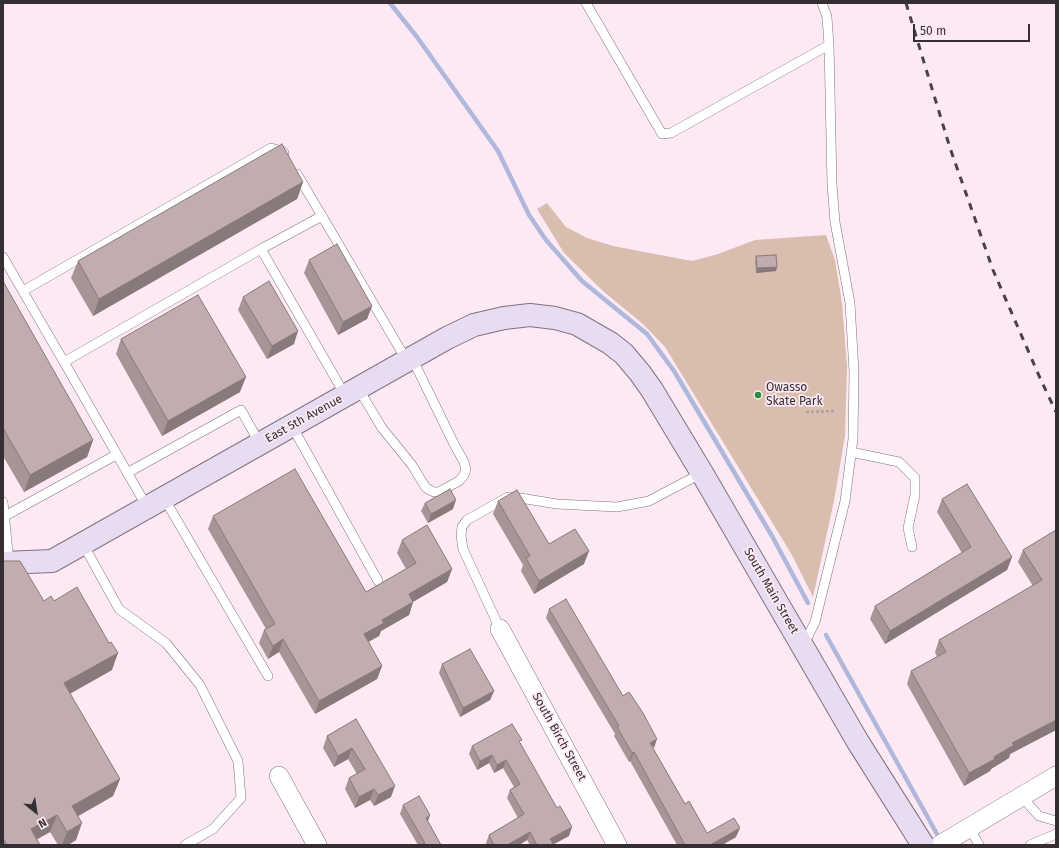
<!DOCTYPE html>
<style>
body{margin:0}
#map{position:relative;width:1059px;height:848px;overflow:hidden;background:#fce9f4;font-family:"Fira Sans",sans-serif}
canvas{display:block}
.frame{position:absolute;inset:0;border:4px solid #352f33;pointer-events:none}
.north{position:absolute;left:16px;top:792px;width:40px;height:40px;-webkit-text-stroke:3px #fce9f4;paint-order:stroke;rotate:150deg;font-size:11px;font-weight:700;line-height:16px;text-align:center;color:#352f33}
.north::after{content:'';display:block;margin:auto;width:14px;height:18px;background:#352f33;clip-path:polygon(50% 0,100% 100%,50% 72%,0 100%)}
.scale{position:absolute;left:913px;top:24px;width:117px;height:18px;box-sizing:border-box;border:2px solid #352f33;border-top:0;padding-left:5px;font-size:12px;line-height:14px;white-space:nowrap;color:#352f33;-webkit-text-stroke:3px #fce9f4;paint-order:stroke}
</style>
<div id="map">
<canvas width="1059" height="848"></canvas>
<div class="frame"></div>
<div class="north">N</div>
<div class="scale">50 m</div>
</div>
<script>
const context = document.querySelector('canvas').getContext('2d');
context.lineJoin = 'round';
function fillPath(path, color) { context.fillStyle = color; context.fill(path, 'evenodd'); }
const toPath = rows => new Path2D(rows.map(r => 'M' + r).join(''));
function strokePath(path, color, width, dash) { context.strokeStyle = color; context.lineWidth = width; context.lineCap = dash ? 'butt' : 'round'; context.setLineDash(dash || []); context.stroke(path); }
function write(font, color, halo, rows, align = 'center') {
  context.font = font + ' "Fira Sans",sans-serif'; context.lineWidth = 3.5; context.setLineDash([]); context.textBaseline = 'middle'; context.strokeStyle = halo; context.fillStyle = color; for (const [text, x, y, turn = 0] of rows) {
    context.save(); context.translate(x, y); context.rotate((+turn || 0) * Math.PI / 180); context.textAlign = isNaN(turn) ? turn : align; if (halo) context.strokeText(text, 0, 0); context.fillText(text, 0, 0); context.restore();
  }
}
fillPath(toPath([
 [547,203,566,227,587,238,613,246,692,261,718,254,755,240,826,235,835,260,842,303,847,366,845,436,834,501,813,597,792,555,665,347,643,324,604,292,564,253,537,209]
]), '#d9bdaf');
strokePath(toPath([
 [390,3,417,37,498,151,529,215,546,240,582,281,647,334,674,371,772,536,808,603],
 [826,635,937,834]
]), '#afb8db', 4.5);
const lane = toPath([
 [586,3,662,134,671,133,829,45],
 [297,174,322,216],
 [261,249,322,216,407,361],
 [3,257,64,362],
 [23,291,271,148,282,151,284,153],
 [358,388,382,428,412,465,426,488,434,492,439,492,459,481,464,475,466,469,464,462,454,444,412,358],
 [292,426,378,581],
 [851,452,899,462,915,478,915,495,908,528,912,547],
 [127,473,241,410,260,444],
 [164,498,268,676],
 [3,502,9,563],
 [147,507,64,362,261,249,345,395],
 [5,516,116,455],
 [83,544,119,609,166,643,200,685,238,761,241,798,213,829,185,845],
 [500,629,463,549,461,536,462,527,467,520,508,497,514,497,557,504,617,507,649,501,702,473],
 [803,646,815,622,845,501,853,439,854,372,850,303,835,222,832,185,829,45,827,17,822,3],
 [1021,796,1039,816,1056,821],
 [969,827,979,845],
 [1030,845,1056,834]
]);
const street = toPath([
 [500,629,617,845],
 [279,776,317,845],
 [940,845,1056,776]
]);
const secondary = toPath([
 [3,563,52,561,447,338,474,325,504,318,530,315,555,318,577,324,610,343,624,354,640,373,652,390,702,473,858,742,923,845]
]);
strokePath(lane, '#82727c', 10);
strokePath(street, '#82727c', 20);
strokePath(secondary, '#82727c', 24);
strokePath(toPath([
 [806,412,835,411]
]), '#aea0a8', 2.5, [3, 2]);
strokePath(lane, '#fff', 9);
strokePath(street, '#fff', 19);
strokePath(secondary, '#e7dcf1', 22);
strokePath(toPath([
 [906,3,950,148,993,270,1040,378,1056,412]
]), '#4a4247', 3, [7, 7]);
fillPath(toPath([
 [303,182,297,199,93,316,71,278,78,261],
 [756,256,776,271,756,273,755,261],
 [309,260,372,306,367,319,338,335,304,273],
 [3,284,93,440,87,457,24,492,3,456],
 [243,297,294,344,267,359,238,310],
 [121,339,240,392,162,436,116,354],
 [942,499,1012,557,1007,570,885,644,870,619,875,606,962,553,937,512],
 [498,501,549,544,584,564,534,594,521,571,523,565,493,514],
 [425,503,453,509,428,523,421,511],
 [213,516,366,592,406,569,397,553,402,540,452,569,447,582,413,602,409,615,381,631,379,636,368,642,382,666,377,679,315,714,279,652,268,659,259,643,264,630,266,629,208,529],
 [1056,530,1056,730,1010,754,1009,758,991,769,990,771,964,786,907,684,911,671,937,657,935,652,939,640,1033,586,1018,562,1023,550],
 [3,561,44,601,54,601,112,670,70,694,120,779,113,796,78,816,76,840,68,845,58,845,50,832,37,839,40,845,3,845],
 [549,609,653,748,685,804,707,833,736,837,722,845,677,845,630,761,629,762,614,736,615,734,546,618],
 [442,664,494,691,490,700,460,717,439,673],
 [356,719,391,797,374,806,370,800,355,808,345,789,349,778,357,774,348,759,334,767,323,748,327,736],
 [520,744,569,836,552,845,530,845,527,840,519,845,487,845,486,843,489,835,518,818,507,798,510,790,514,787,503,768,494,773,489,763,477,770,469,754,472,746],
 [403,805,428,821,441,845,418,845,400,814]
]), '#a79596');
fillPath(toPath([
 [303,182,297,199,93,316,99,299],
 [777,267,776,271,756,273,757,268],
 [372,306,367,319,338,335,343,322],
 [298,331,294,344,267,359,272,346],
 [246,377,240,392,162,436,168,421],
 [93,440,87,457,24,492,30,475],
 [456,500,453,509,428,523,431,514],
 [589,551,584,564,534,594,539,581],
 [1012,557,1007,570,885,644,890,631],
 [452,569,447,582,404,607,409,594],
 [413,602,409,615,381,631,379,636,359,647,364,634,382,620],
 [283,639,279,652,268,659,273,646],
 [118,653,112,670,58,700,64,683],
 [382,666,377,679,315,714,319,701],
 [494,691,490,700,460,717,463,708],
 [1056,720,1056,730,1010,754,1009,758,991,769,990,771,964,786,969,773,994,757,1012,743],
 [657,739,654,748,650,743],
 [352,748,348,759,334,767,338,756],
 [634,752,630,761,629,762,632,753],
 [492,755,489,763,477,770,480,761],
 [506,760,503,768,494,773,497,765],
 [120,779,113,796,66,823,72,806],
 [395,786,391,797,374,806,378,795],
 [374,789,370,800,355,808,359,797],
 [57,815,50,832,27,845,31,829],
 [430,815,427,824,426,818],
 [82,823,76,840,68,845,62,845,67,832],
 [572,827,569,836,552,845,548,845,550,839],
 [740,828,736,837,722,845,710,845],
 [530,832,527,840,519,845,507,845]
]), '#88797a');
const building = toPath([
 [282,144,303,182,99,299,78,261,282,144],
 [337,244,372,306,343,322,309,260,337,244],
 [776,255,777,267,757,268,756,256,776,255],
 [269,281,298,331,272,346,243,297,269,281],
 [4,283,93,440,30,475,3,428,3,284,4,283],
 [198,295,246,377,168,421,121,339,198,295],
 [295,469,366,592,416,563,402,540,427,525,452,569,409,594,413,602,382,620,384,623,364,634,382,666,319,701,283,639,273,646,264,630,275,624,213,516,295,469],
 [967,484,1012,557,890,631,875,606,971,547,942,499,967,484],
 [450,489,456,500,431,514,425,503,450,489],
 [517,490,549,544,575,529,589,551,539,581,526,558,530,556,498,501,517,490],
 [1056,530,1056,720,1012,743,1014,745,994,757,995,759,969,773,911,671,946,652,939,640,1042,580,1023,550,1056,530],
 [3,561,20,561,44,601,51,596,54,601,77,587,109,643,111,642,118,653,64,683,120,779,72,806,82,823,67,832,57,815,31,829,40,845,7,845,3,838,3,561],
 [566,599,623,696,629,692,643,713,657,739,650,743,685,804,689,801,707,833,734,818,740,828,710,845,685,845,634,752,632,753,617,727,619,726,549,609,566,599],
 [470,649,494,691,463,708,442,664,470,649],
 [356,719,395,786,378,795,374,789,359,797,349,778,365,769,352,748,338,756,327,736,356,719],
 [512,724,522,740,519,741,557,808,560,806,572,827,550,839,553,843,550,845,537,845,530,832,507,845,494,845,489,835,524,814,510,790,520,784,506,760,497,765,492,755,480,761,472,746,512,724],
 [419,796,430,815,426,818,441,845,421,845,425,843,403,805,419,796]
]);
fillPath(building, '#c2adae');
strokePath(building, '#88797a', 1);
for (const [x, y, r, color] of [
 [758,395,4,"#2e8a3b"]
]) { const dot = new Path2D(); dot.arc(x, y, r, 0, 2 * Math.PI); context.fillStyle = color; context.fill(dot); strokePath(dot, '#fce9f4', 1.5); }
write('12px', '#352f33', '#fce9f4', [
 ["Owasso",766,388],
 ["Skate Park",766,402]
], 'left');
write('12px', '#352f33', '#fce9f4', [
 ["East 5th Avenue",304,419,-29],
 ["South Main Street",771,591,60],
 ["South Birch Street",559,737,61]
]);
</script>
